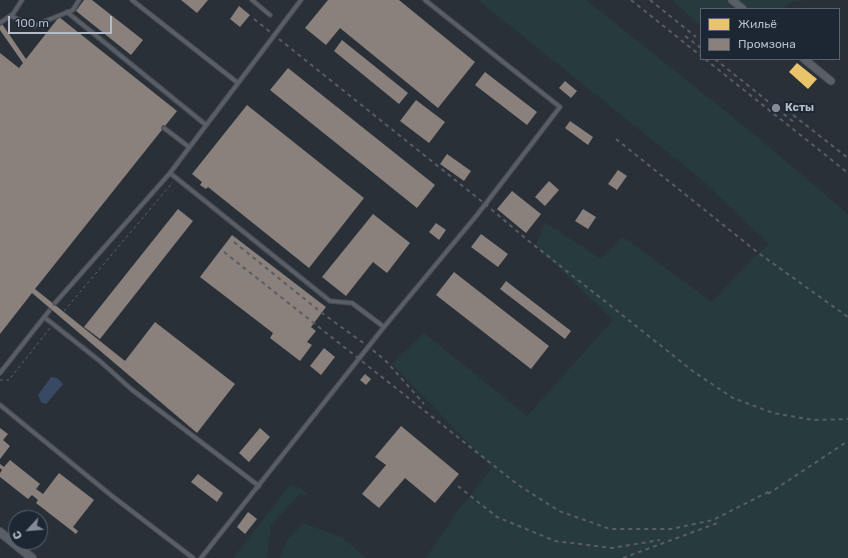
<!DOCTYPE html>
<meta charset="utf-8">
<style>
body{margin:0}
#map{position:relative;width:848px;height:558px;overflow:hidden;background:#2a3038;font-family:Rubik,sans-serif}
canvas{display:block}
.legend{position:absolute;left:700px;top:8px;width:140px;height:52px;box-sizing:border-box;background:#1d2633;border:1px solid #59626f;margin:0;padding:5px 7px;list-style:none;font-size:12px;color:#b4bcc9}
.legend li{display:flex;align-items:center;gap:8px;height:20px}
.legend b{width:20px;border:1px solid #59626f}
.north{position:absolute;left:8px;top:510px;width:40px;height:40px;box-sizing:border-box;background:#1d2633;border:1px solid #59626f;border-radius:50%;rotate:244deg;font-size:11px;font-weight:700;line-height:16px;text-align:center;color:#b4bcc9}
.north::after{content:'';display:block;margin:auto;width:14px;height:18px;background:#848b96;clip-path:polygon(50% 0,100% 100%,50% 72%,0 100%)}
.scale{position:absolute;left:8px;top:16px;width:104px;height:18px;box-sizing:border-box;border:2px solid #b4bcc9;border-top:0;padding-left:5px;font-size:12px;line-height:14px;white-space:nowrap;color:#b4bcc9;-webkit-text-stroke:3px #1d2633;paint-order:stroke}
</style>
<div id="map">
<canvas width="848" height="558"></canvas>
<ul class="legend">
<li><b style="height:11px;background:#e9c46a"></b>Жильё</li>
<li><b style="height:11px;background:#8a817c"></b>Промзона</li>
</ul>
<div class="north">С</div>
<div class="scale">100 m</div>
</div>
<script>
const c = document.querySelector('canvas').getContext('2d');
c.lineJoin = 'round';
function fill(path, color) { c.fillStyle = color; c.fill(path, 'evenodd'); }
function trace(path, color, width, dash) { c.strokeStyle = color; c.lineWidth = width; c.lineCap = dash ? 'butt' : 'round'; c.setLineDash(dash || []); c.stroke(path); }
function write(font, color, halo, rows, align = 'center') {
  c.font = font + ' Rubik,sans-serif'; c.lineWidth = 4; c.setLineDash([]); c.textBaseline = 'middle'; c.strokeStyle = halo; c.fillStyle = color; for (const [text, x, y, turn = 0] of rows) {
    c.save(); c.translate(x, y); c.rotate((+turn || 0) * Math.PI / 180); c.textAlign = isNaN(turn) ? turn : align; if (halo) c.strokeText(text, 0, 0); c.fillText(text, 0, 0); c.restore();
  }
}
fill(new Path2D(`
 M478,0H586L749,130L848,214V558H426L459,509L492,468L392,364L424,333L527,416L613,320L536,246L545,222L601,259L623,237L712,302L751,260L769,244L702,180Z
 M672,0H816L794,1L782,9H701V24H699Z
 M290,485L301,488L308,495H299L271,525L267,558H233Z
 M303,523L341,537L367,558H279L287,540Z`), '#273a3e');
fill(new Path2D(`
 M51,377L57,378L63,384L48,402L46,404L41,402L38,395Z`), '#384963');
fill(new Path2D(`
 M797,63L817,79L808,89L789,72Z`), '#e9c46a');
fill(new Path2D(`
 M84,0H92L143,40L131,55L76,11Z
 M181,0H208L197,13Z
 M328,0H399L475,62L438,108L340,28L326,45L305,28Z
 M239,6L250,15L240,27L230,19Z
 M59,17L177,111L35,289L125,361L155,322L235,384L197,433L32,293L0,334V53L19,68L23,63L0,30V21L26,59Z
 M342,40L408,93L399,104L334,51Z
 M288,68L435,185L417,208L270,90Z
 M485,72L537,112L527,125L475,85Z
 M565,81L577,91L571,98L559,88Z
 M416,100L445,122L429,143L400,121Z
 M247,105L364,198L309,268L208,187L206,189L200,185L202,182L192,174Z
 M570,121L593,137L588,145L565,128Z
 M447,154L471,171L464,181L440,164Z
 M618,170L627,176L617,190L608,184Z
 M549,181L559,190L545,206L535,197Z
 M512,191L541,214L526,233L497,209Z
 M178,209L193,221L100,339L84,327Z
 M583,209L596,217L588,229L575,221Z
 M373,214L410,243L387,273L373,262L346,296L322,277Z
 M436,223L446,230L439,240L429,232Z
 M481,234L508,254L498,267L471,247Z
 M232,235L326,307L311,327L316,331L307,342L312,345L300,361L270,338L273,333L200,277Z
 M454,272L549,346L531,369L436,295Z
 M506,281L571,331L565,339L500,289Z
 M324,348L335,357L321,375L310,366Z
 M365,374L371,379L366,385L360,380Z
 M401,426L459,474L435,503L405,478L379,508L362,494L386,465L375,457Z
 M0,428L8,434L3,440L10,446L0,459Z
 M260,428L270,437L249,462L239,453Z
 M10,460L40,484L36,489L43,494L59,473L94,500L73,527L78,531L76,534L36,503L38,500L32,495L28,499L0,477V473L2,470L0,468V464L4,467Z
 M198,474L223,493L217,502L191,482Z
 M248,512L257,519L245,534L237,527Z`), '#8a817c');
const service = new Path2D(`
 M132,0L238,83
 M252,0L270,15
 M67,12L206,125
 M11,16L33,26L73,10L79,0
 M0,23L13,14L22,0
 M164,128L189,147
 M170,173L330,301L352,303L384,327
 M55,303L170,173L301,0
 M44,317L101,362L131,389L259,486
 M0,373L49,311
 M0,405L112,496L193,558
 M201,558L384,327L477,215L560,107L425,0`);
const minor = new Path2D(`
 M732,0L743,9
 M804,59L831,81`);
const tertiary = new Path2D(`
 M0,532L32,558`);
trace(service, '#484c53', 5.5);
trace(minor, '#484c53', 9);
trace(tertiary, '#484c53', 10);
trace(new Path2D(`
 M64,311L173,182
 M0,380H9L50,328`), '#5d636a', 1, [3, 3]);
trace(service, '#5a5e66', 3.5);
trace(minor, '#5a5e66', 7);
trace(tertiary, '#5a5e66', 8);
trace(new Path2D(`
 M631,0L701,56
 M650,0L696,37
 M254,19L484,203L525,238L694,372L733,398L773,413L813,420L848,419
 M685,36L701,48
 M705,59L848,173
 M715,59L796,124
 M793,115L848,158
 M616,139L757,252L848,317
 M234,242L322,313L369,347L385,360L424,404
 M224,252L517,484L559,511L610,529H671L713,520L772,490
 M458,486L497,517L555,541L612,548L660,540
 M768,494L848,441
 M623,558L720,522`), '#595d64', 2, [4, 4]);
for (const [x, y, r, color] of [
 [776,108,5,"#848b96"]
]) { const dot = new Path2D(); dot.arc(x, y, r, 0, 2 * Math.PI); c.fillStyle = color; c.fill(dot); trace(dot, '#1d2633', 1.5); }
write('bold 11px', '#b4bcc9', '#1d2633', [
 ["Ксты",785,108]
], 'left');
</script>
